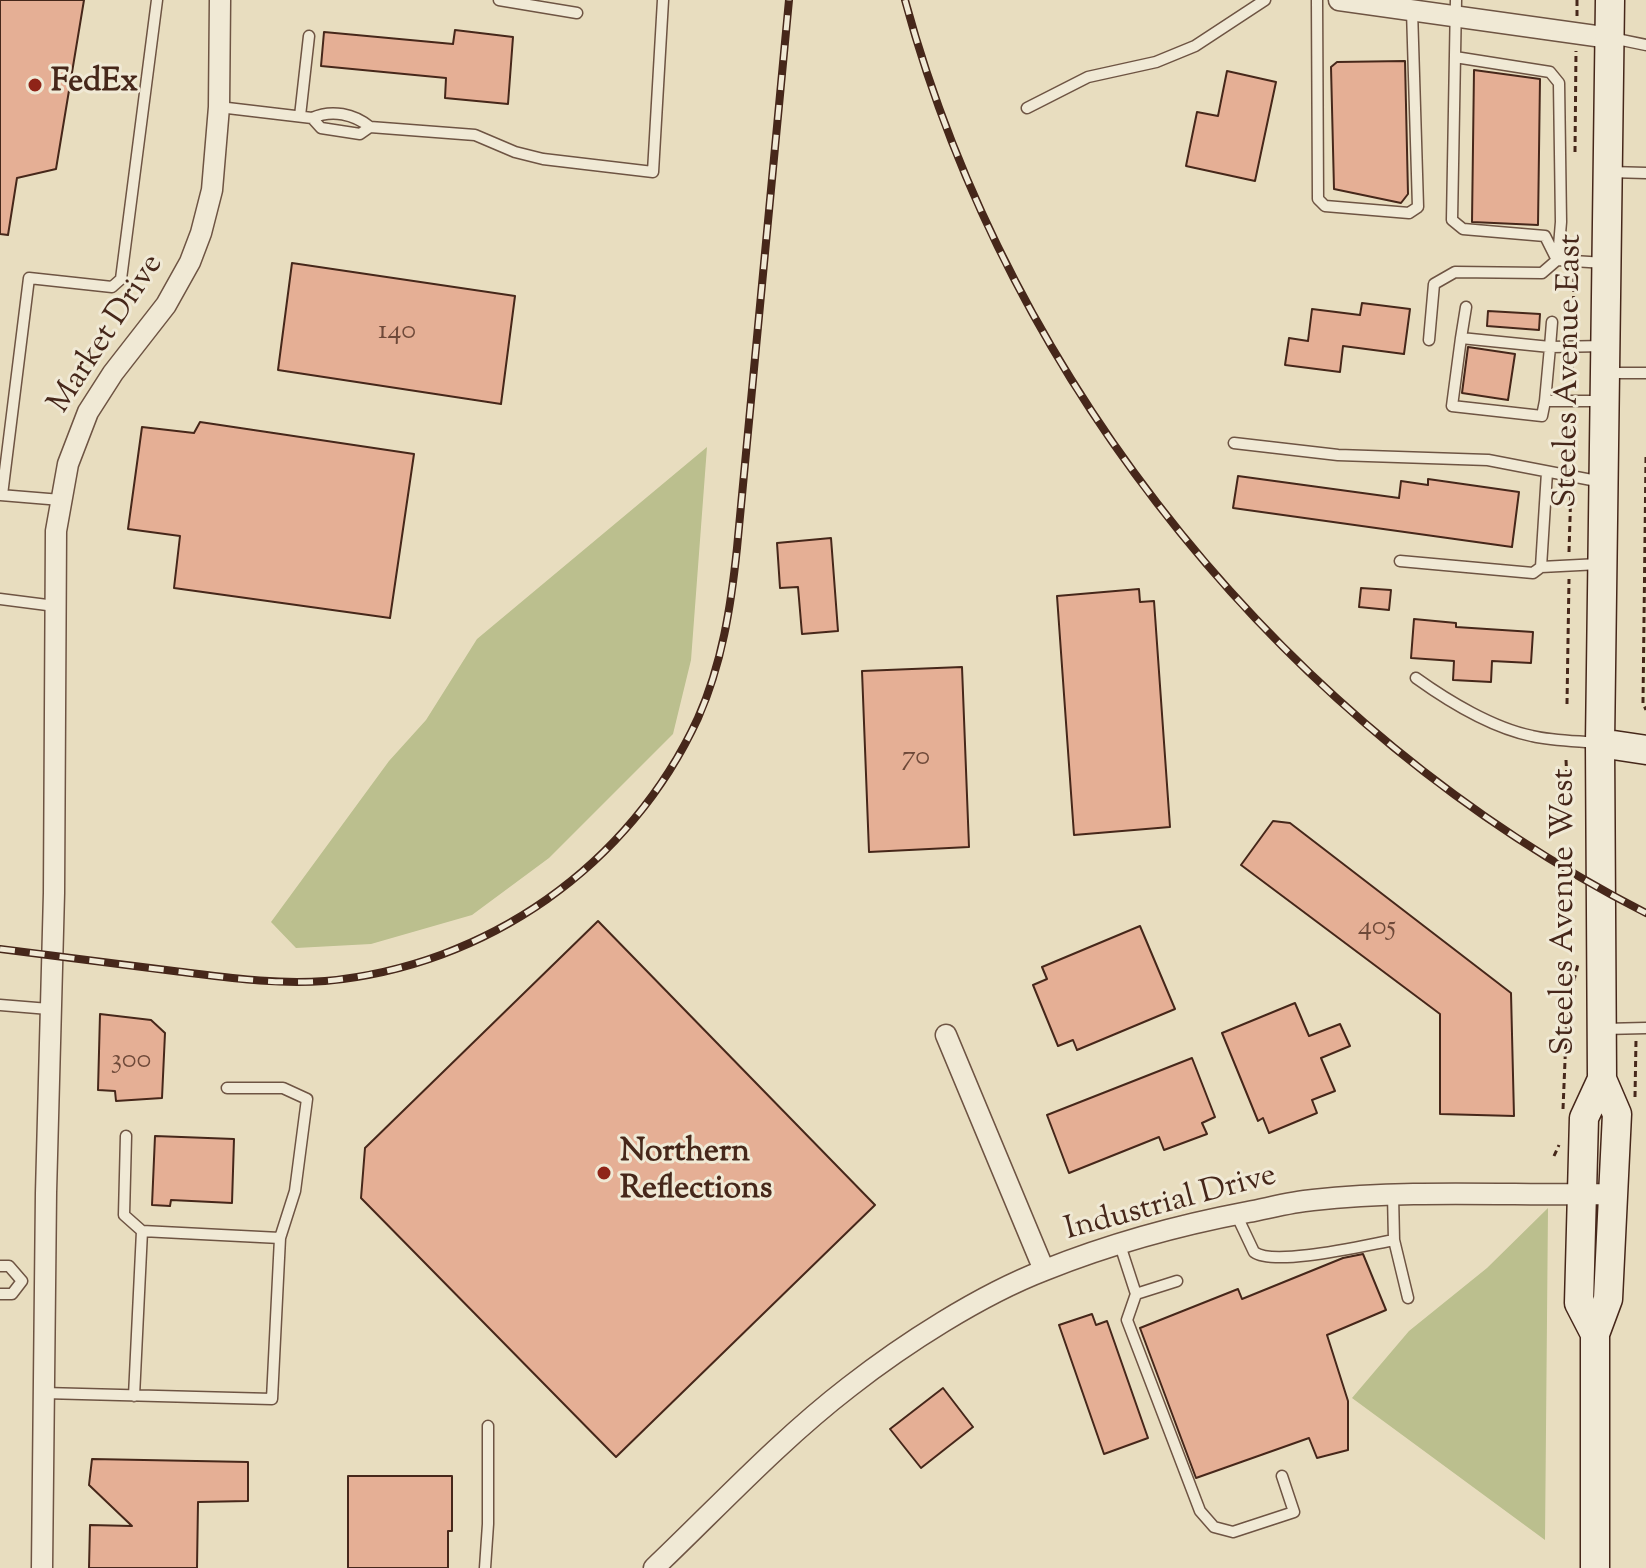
<!DOCTYPE html>
<style>
body{margin:0}
canvas{display:block;background:#e8ddbf}
</style>
<canvas width="1646" height="1568"></canvas>
<script>
const c = document.querySelector('canvas').getContext('2d');
c.lineJoin = 'round';
function fill(path, color) { c.fillStyle = color; c.fill(path, 'evenodd'); }
function trace(path, color, width, dash) { c.strokeStyle = color; c.lineWidth = width; c.lineCap = dash ? 'butt' : 'round'; c.setLineDash(dash || []); c.stroke(path); }
function write(font, color, halo, rows, align = 'center') {
  c.font = font + ' "Sorts Mill Goudy",serif'; c.lineWidth = 6; c.setLineDash([]); c.textBaseline = 'middle'; c.strokeStyle = halo; c.fillStyle = color; for (const [text, x, y, turn = 0] of rows) {
    c.save(); c.translate(x, y); c.rotate((+turn || 0) * Math.PI / 180); c.textAlign = isNaN(turn) ? turn : align; if (halo) c.strokeText(text, 0, 0); c.fillText(text, 0, 0); c.restore();
  }
}
fill(new Path2D(`
 M707,447L691,660L673,734L549,858L472,915L371,944L296,948L271,922L389,761L426,720L477,639Z
 M1548,1208L1545,1540L1352,1398L1409,1331L1487,1268Z`), '#bbbf8e');
const building = new Path2D(`
 M0,0H84L56,169L17,178L8,235L0,234Z
 M455,30L513,37L508,104L445,98L446,78L321,66L324,32L453,44Z
 M1405,61L1408,194L1401,203L1334,189L1331,67L1337,62Z
 M1474,70L1540,79L1538,225L1472,222Z
 M1227,71L1276,82L1255,181L1186,166L1197,112L1218,116Z
 M292,263L515,296L501,404L278,370Z
 M1362,303L1410,309L1404,354L1343,346L1340,372L1285,365L1289,338L1308,341L1312,309L1360,315Z
 M1488,311L1540,314L1539,330L1487,326Z
 M1468,347L1515,354L1508,400L1462,393Z
 M200,422L414,454L390,618L174,588L180,536L128,529L142,427L194,433Z
 M1238,476L1399,498L1401,481L1428,485V479L1519,492L1512,547L1233,508Z
 M831,538L838,631L802,634L798,587L780,588L777,543Z
 M1361,588L1391,590L1389,610L1359,607Z
 M1139,589L1140,602L1154,601L1170,827L1074,835L1057,596Z
 M1414,619L1456,623V627L1533,632L1531,663L1492,661L1491,682L1453,680L1454,661L1411,658Z
 M962,667L969,847L869,852L862,671Z
 M1273,821L1290,823L1511,993L1514,1116L1440,1114V1014L1241,865Z
 M598,921L875,1205L616,1457L361,1198L365,1148Z
 M1140,926L1175,1009L1077,1050L1073,1040L1058,1046L1033,985L1047,979L1042,967Z
 M1295,1003L1309,1036L1340,1024L1350,1046L1321,1058L1335,1091L1312,1100L1317,1113L1269,1133L1263,1118L1258,1121L1222,1033Z
 M100,1014L151,1020L165,1033L162,1098L116,1101L115,1091L98,1090Z
 M1192,1058L1215,1117L1202,1123L1207,1134L1164,1150L1159,1137L1069,1173L1047,1115Z
 M155,1136L234,1139L232,1203L171,1200L170,1206L152,1205Z
 M1363,1254L1386,1310L1327,1335L1348,1401V1450L1317,1458L1309,1438L1196,1478L1140,1328L1238,1289L1242,1299L1343,1258Z
 M1092,1314L1096,1325L1107,1321L1148,1438L1104,1454L1059,1325Z
 M943,1388L973,1427L921,1468L890,1429Z
 M92,1459L248,1462V1501L198,1502L197,1568H89L90,1525L132,1526L89,1485Z
 M348,1476H452V1531H448V1568H348Z`);
fill(building, '#e5af95');
trace(building, '#46271a', 2);
const lane = new Path2D(`
 M499,0L577,13
 M1317,0L1318,199L1325,206L1409,213L1418,207L1412,10
 M1456,0L1452,220L1463,229L1545,236L1557,260
 M1612,38L1646,45
 M1455,57L1550,72L1559,83L1561,222L1558,258
 M219,107L312,118C332,109 354,114 370,127L475,135L515,152L543,159L653,172L663,0
 M1027,108L1088,77L1156,62L1195,46L1265,0
 M300,116L309,36
 M312,118L321,128L360,134L370,127
 M1610,172L1646,173
 M1461,338L1466,307
 M1429,340L1434,284L1455,272L1542,273L1557,260L1605,263
 M1607,373H1646
 M1545,401L1542,416L1452,406L1461,338L1550,347L1552,322
 M1603,401H1545L1550,347L1605,346
 M1234,443L1338,455L1488,460L1602,482
 M0,495L61,500
 M2,495L29,278L112,287L121,279L157,0
 M1400,561L1533,573L1541,567L1547,472
 M1541,567L1599,564
 M0,599L55,606
 M1416,678C1448,701 1493,728 1532,736C1553,741 1577,741 1599,743
 M0,1005L49,1009
 M1604,1029L1646,1028
 M126,1136L124,1215L142,1231
 M1236,1214L1254,1252C1274,1267 1366,1245 1394,1240L1393,1195
 M1394,1240L1408,1298
 M1120,1245L1136,1294L1127,1320L1200,1511L1214,1527L1233,1532L1294,1512L1282,1476
 M0,1266H9L22,1281
 M0,1294H12L22,1281
 M1136,1294L1177,1281
 M44,1393L272,1399L280,1238L295,1191L307,1099L283,1088H227
 M134,1396L142,1231L280,1238
 M485,1568L488,1524V1426`);
const street = new Path2D(`
 M1339,0L1610,38
 M946,1035L1044,1270
 M42,1568L46,1193L54,893L56,531L68,464L88,412L113,373L166,305L190,262L201,233L212,190L219,107L220,0
 M654,1568C718,1507 779,1441 849,1387C904,1344 980,1295 1045,1270C1110,1244 1179,1225 1248,1212C1269,1208 1291,1202 1313,1200C1413,1189 1515,1196 1615,1194`);
const secondary = new Path2D(`
 M1600,743L1646,750
 M1595,1334L1579,1303L1584,1118L1602,1079
 M1595,1568V1334L1608,1299L1617,1114L1602,1079L1600,743L1610,0`);
trace(lane, '#6e5443', 13);
trace(street, '#6e5443', 23);
trace(secondary, '#46271a', 31);
trace(new Path2D(`
 M1577,16V0
 M1575,152L1576,51
 M1573,332L1574,275
 M1572,388V359
 M1646,457L1643,703L1646,710
 M1571,464L1572,415
 M1569,552L1571,487
 M1567,704L1569,579
 M1566,760L1568,799L1578,801
 M1635,1097L1636,1040
 M1563,1109L1568,989L1574,980L1578,964
 M1554,1156L1559,1145`), '#46271a', 3, [6, 4]);
trace(lane, '#f0e9d5', 10);
trace(street, '#f0e9d5', 20);
trace(secondary, '#f0e9d5', 28);
const rail = new Path2D(`
 M905,0C1010,387 1288,730 1646,913
 M0,949C58,956 116,964 174,971C224,977 275,985 325,981C487,966 630,866 698,718C722,664 731,606 737,548L789,0`);
trace(rail, '#46271a', 8);
trace(rail, '#f0e9d5', 5, [15]);
for (const [x, y, r, color] of [
 [35,85,8,"#8f2418"],
 [604,1173,8,"#8f2418"]
]) { const dot = new Path2D(); dot.arc(x, y, r, 0, 2 * Math.PI); c.fillStyle = color; c.fill(dot); trace(dot, '#f0e9d5', 3); }
write('28px', '#6e4939', null, [
 ["140",397,333],
 ["70",916,759],
 ["405",1377,929],
 ["300",131,1062]
]);
write('bold 32px', '#46271a', '#f0e9d5', [
 ["FedEx",51,85],
 ["Northern",620,1155],
 ["Reflections",620,1192]
], 'left');
write('32px', '#46271a', '#f0e9d5', [
 ["Market Drive",108,335,-57],
 ["Steeles Avenue East",1571,371,-89],
 ["Steeles Avenue West",1567,912,-90],
 ["Industrial Drive",1171,1205,-15]
]);
</script>
